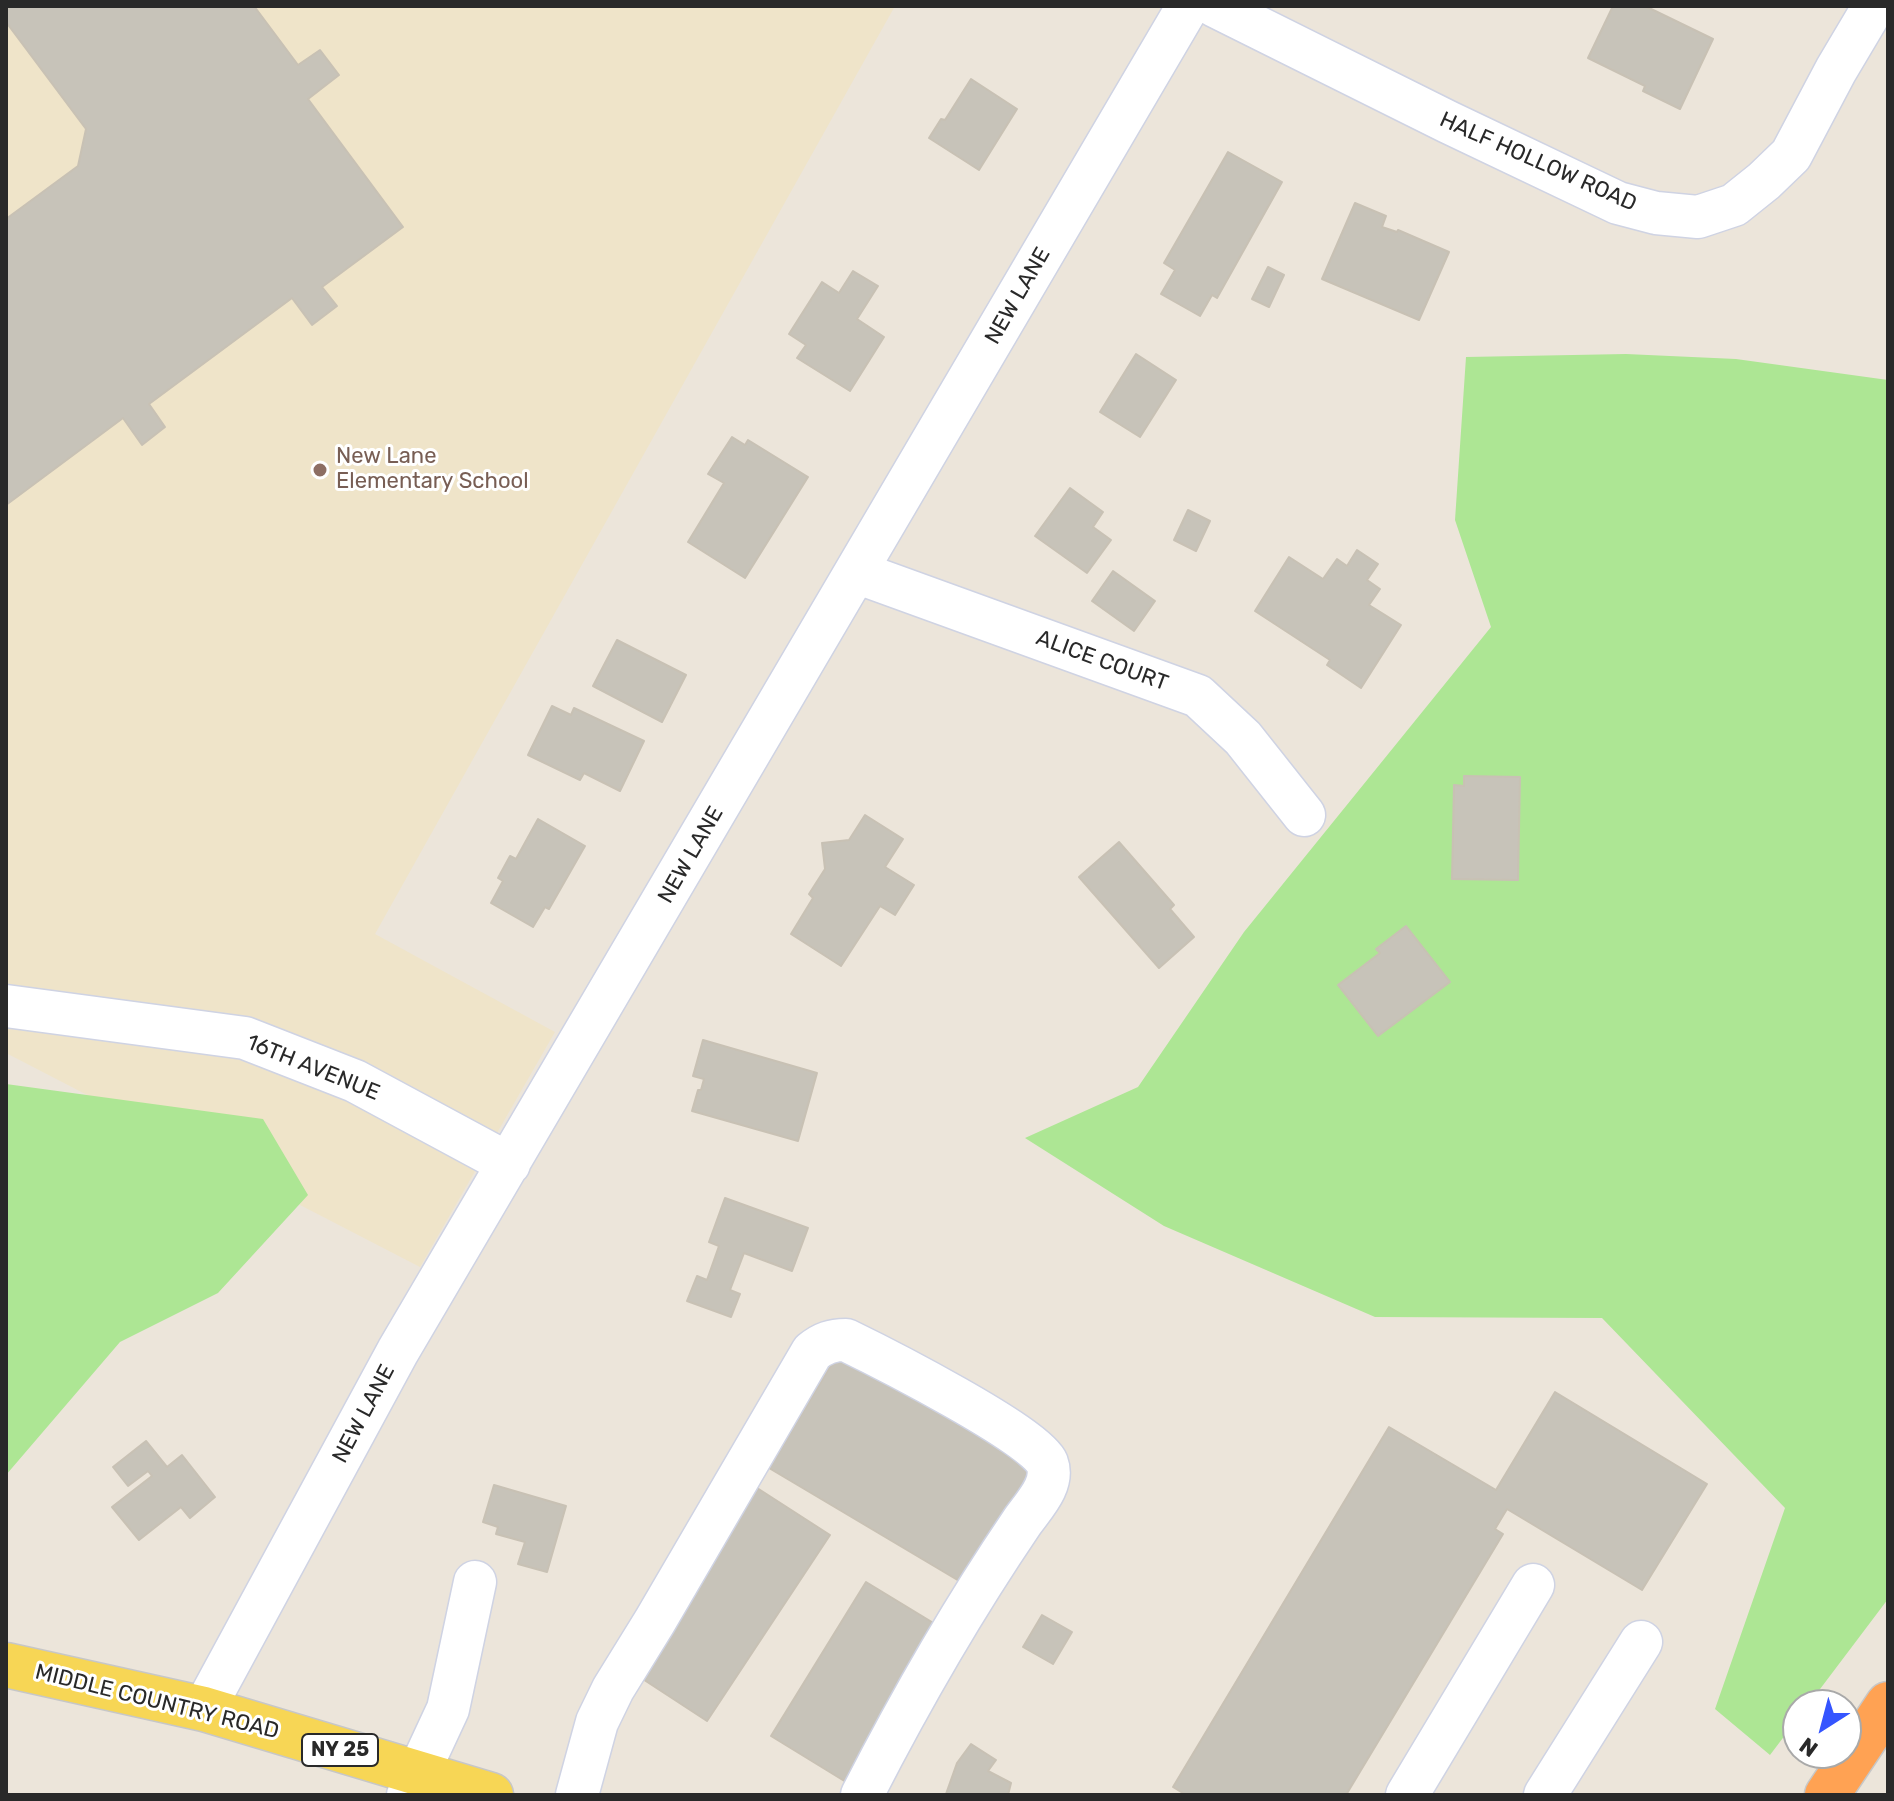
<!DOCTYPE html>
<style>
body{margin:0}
#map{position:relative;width:1894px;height:1801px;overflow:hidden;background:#ece5da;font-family:Rubik,sans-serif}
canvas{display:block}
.frame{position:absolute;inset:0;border:8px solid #292929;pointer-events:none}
.north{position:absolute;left:1782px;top:1689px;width:80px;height:80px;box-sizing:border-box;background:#fff;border:2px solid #a9a9a9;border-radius:50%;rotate:216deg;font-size:22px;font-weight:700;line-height:32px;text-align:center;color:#292929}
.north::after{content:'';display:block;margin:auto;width:28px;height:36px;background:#3555ff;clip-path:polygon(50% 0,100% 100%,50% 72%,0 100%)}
</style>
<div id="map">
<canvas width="1894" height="1801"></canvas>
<div class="frame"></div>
<div class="north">N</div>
</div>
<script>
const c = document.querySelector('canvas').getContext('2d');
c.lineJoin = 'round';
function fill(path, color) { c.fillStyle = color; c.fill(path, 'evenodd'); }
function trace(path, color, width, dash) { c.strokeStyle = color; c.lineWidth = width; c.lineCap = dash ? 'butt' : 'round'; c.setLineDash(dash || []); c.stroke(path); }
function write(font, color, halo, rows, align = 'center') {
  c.font = font + ' Rubik,sans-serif'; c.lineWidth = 6; c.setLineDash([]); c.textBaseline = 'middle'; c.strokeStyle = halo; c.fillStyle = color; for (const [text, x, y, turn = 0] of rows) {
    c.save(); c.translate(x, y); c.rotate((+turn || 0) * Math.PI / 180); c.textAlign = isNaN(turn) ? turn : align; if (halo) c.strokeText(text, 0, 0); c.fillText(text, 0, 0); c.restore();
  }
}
fill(new Path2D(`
 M6,6H895L375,934L555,1032L420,1267L6,1053Z`), '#efe4c9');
fill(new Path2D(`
 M1626,354L1736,359L1888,380V1599L1808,1705H1798V1718L1770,1755L1715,1709L1785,1508L1602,1318L1375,1317L1164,1226L1025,1138L1138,1087L1244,932L1491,627L1455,520L1466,357Z
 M6,1084L263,1119L308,1195L218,1293L120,1342L6,1475Z`), '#ade694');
const building = new Path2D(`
 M6,6H254L298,65L320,50L339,75L308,99L403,227L322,287L337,306L312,325L292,298L149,404L165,427L142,445L123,418L6,505V219L78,166L86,129L6,22Z
 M1613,6H1645L1713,39L1680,109L1643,91L1645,86L1588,58Z
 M971,79L1017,109L979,170L929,138L941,119L945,120Z
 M1228,152L1282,182L1217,298L1212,295L1200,316L1161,294L1175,270L1164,263Z
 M1355,203L1386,216L1382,227L1397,232L1398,230L1449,252L1419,320L1322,279Z
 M1268,267L1284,275L1269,307L1252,299Z
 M853,271L878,286L857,319L884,337L850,391L797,358L806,345L789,334L822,282L839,293Z
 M1136,354L1176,380L1140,437L1100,412Z
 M732,437L745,445L748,440L808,477L745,578L688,542L724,483L708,474Z
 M1070,488L1103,512L1093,527L1111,540L1087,573L1035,536Z
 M1188,510L1210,521L1196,551L1174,540Z
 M1357,550L1378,564L1367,580L1380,589L1369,605L1401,625L1361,688L1327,665L1330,660L1255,611L1289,557L1323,579L1337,559L1347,566Z
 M1113,571L1155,601L1134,631L1092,601Z
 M617,640L686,675L662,722L593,686Z
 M552,706L571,715L574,708L644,741L620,791L584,773L580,780L528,755Z
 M1464,776L1520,777L1518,880L1452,879L1454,785L1464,786Z
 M865,815L903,839L885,867L914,885L895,915L880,906L841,966L791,934L813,898L809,894L825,869L822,843L849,840Z
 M538,819L585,846L549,909L545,907L533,927L491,903L503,881L498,878L510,856L516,859Z
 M1119,842L1174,905L1170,909L1194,937L1159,968L1079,877Z
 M1406,926L1450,982L1378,1036L1338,985L1380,953L1376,949Z
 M703,1040L817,1073L798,1141L692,1111L698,1090H701L704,1079L693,1076Z
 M725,1198L808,1228L792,1271L744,1253L730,1290L740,1294L731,1317L687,1301L697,1276L707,1280L719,1246L709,1242Z
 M840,1350L1041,1469L971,1588L769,1468Z
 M1555,1392L1707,1484L1642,1590L1507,1509L1495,1529L1503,1534L1346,1795H1186L1173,1787L1389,1427L1496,1490Z
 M146,1441L167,1467L182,1455L215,1497L190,1518L181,1507L139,1540L112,1507L152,1476L148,1471L128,1486L113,1467Z
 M494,1485L566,1506L547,1572L518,1564L525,1542L496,1534L498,1527L483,1522Z
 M754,1486L830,1535L707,1721L632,1672Z
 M866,1582L940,1627L846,1782L771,1736Z
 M1042,1615L1072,1632L1053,1664L1023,1647Z
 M971,1744L996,1760L988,1771L1011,1783L1008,1795L946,1794L957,1763Z`);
fill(building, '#c7c3b9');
trace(building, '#c8c1b4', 2);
const minor = new Path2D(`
 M1215,6L1448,122L1618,203L1656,213L1698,217L1734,205L1764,181L1791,155L1836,70L1874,6
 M856,572L1198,696L1243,738L1304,815
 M6,1006L245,1038L355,1081L509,1164
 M204,1709L398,1351L1188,6
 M408,1795L448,1709L475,1582
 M577,1795L597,1722L613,1689L655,1621L812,1352C823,1343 832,1340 846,1340C881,1357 1035,1435 1047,1463C1055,1484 1034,1505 1022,1522C963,1609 910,1701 862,1795
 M1407,1795L1533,1585
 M1545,1795L1641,1642`);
const major = new Path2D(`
 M6,1665L204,1709L491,1795`);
const highway = new Path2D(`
 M1827,1795L1888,1704`);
trace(minor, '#cfd3e3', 45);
trace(major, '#c7c7c7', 47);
trace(highway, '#c7c7c7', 47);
trace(minor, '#fff', 42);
trace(major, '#f7d655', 44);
trace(highway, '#ffa253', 44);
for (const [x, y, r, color] of [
 [320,470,8,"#8d6e63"]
]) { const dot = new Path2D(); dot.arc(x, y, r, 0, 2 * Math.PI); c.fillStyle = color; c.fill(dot); trace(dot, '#fff', 3); }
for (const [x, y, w] of [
 [340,1750,76]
]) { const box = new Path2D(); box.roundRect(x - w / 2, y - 16, w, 32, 6); c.fillStyle = '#fff'; c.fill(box); trace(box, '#292929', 2); }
write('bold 20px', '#292929', null, [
 ["NY 25",340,1750]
]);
write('22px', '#292929', '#fff', [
 ["HALF HOLLOW ROAD",1538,162,24],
 ["NEW LANE",1018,296,-60],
 ["ALICE COURT",1102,661,20],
 ["NEW LANE",691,855,-60],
 ["16TH AVENUE",313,1068,22],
 ["NEW LANE",364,1414,-62],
 ["MIDDLE COUNTRY ROAD",157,1702,14]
]);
write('22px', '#785e54', '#fff', [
 ["New Lane",336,457],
 ["Elementary School",336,482]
], 'left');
</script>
